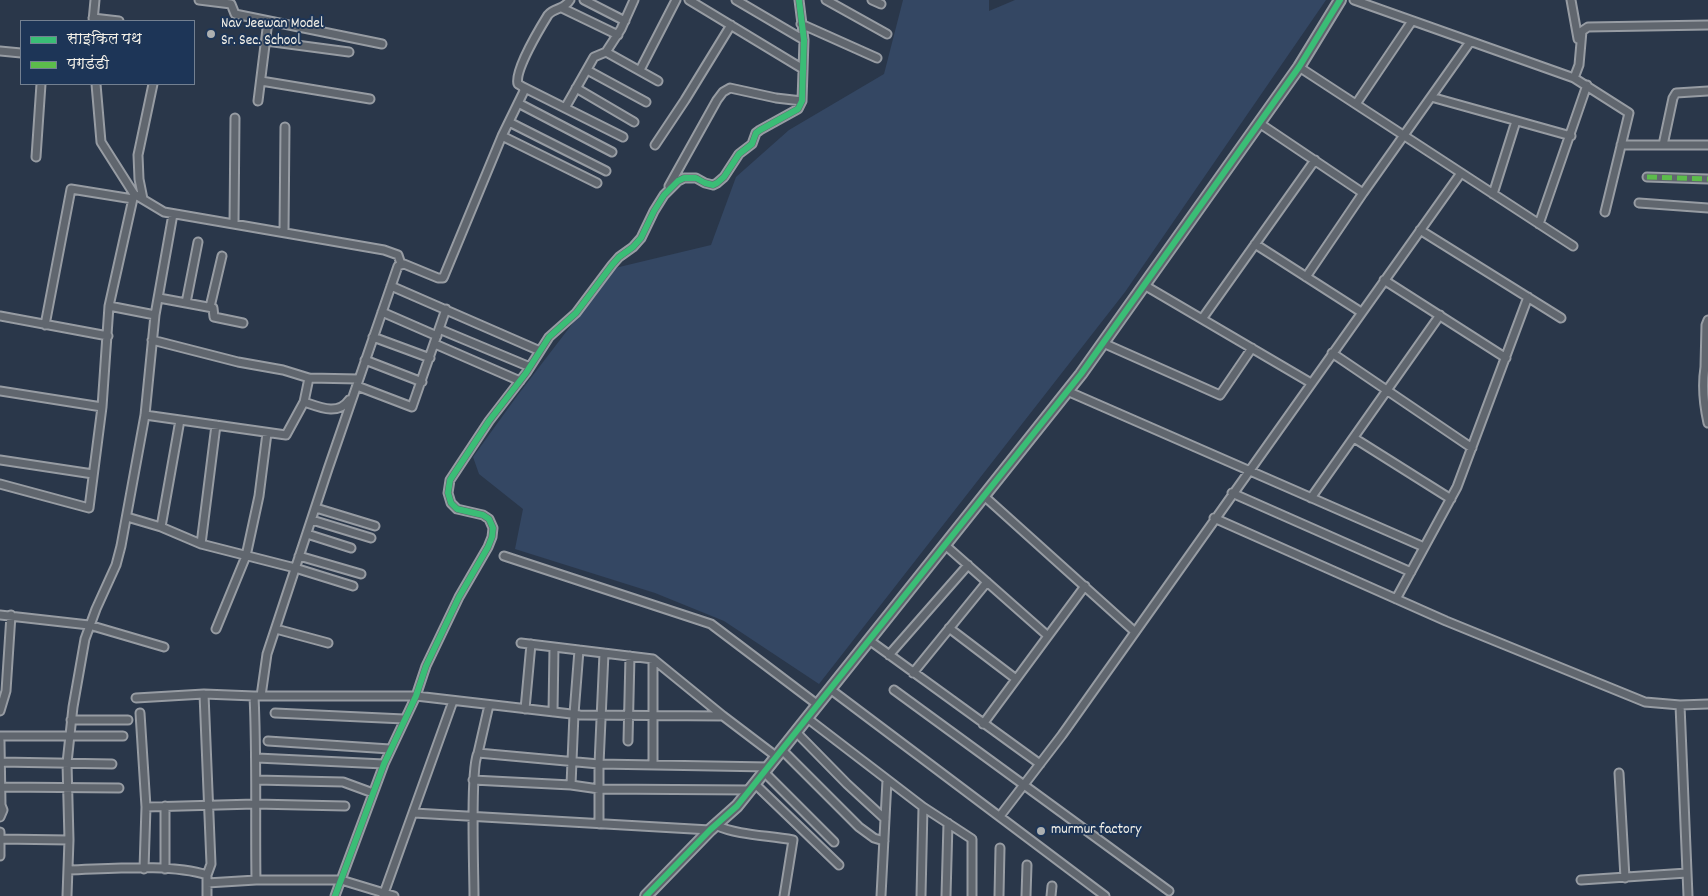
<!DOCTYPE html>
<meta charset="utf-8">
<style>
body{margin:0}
#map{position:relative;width:1708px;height:896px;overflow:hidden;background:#2a374a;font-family:Dekko,"Playpen Sans Deva",sans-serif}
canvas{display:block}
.legend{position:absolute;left:20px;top:20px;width:175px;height:65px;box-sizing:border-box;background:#1d3557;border:1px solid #738091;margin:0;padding:6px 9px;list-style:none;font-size:15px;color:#f4f1e8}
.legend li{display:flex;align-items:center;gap:10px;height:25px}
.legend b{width:25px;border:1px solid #738091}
</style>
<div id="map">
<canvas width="1708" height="896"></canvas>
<ul class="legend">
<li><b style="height:6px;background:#3abd76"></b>साइकिल पथ</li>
<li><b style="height:6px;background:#5cbc4b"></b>पगडंडी</li>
</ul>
</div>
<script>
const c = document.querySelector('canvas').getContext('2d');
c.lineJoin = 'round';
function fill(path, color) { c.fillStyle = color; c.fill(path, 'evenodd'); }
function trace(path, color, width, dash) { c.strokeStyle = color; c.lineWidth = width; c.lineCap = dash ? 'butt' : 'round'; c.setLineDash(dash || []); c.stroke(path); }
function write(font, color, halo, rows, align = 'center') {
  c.font = font + ' Dekko,sans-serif'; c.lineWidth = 4; c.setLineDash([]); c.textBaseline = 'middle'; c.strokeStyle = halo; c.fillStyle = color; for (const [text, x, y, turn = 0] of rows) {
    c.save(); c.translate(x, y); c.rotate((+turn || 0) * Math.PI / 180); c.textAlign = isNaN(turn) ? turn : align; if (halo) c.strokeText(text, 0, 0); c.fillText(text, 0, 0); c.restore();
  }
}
fill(new Path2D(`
 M903,0H989V11L1015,0H1326L1125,292L819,684L724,621L655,593L515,549L523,509L479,474L473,457L517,396L615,268L711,245L736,177L789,130L884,74Z`), '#344763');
const street = new Path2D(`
 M199,0L231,4L235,14L382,44
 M584,0L625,21
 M689,0L803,69
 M736,0L804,40
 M826,0L887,34
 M872,0L881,4
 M1354,0L1574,78L1579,65L1582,31L1588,27L1708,25
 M1571,0L1578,39
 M562,8L618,35
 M93,18L119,21
 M93,21L95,0
 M801,24L877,58
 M266,41L349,52
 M0,51L21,53
 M606,52L658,81
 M1299,67L1573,246
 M587,70L646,102
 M640,70L676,0
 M1574,78L1629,113L1605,212
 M261,81L370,99
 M96,84L101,142L134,194L164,212L384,250L398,255L401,264
 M523,87L623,137
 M576,88L634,122
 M1431,97L1571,136
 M258,101L268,21
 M518,103L612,152
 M1356,104L1412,21
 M565,108L594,57L606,52L621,29L634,0
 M509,122L606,171
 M1259,123L1363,193L1470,42
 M502,136L597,183
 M655,145L685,100L731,25
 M1621,145H1708
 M1663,145L1673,98L1676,93L1708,91
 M36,157L41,84
 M1647,177L1708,179
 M669,186L717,100L723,92L730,88L776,98L802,101
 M1493,194L1516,121
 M143,199L139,179L138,155L153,84
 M1639,203L1708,208
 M234,224L235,118
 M1539,224L1587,85
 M1420,230L1561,318
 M284,232L285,127
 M1255,244L1361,312
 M1306,277L1363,193
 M1384,280L1506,358
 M1144,285L1311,383
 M391,286L540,351
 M159,298L213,308L214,317L243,323
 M186,303L198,242
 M109,306L155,315
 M210,307L222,256
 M382,312L437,336
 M0,316L108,336
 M1202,319L1315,160
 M45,325L71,189L133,199
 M439,329L530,367
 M373,337L430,358
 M152,340L238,362L283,370L309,378L359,379
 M1103,343L1220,395L1252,348
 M435,344L520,381
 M1332,353L1472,448
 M365,360L422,382
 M1705,367L1706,325L1708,320
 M1708,367H1705C1702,386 1704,405 1708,423
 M357,386L412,407L446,309
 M0,391L102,407
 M1067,391L1424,547
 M304,402L309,378
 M145,415L286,435L304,402C319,407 338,416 349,400
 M1354,438L1451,499
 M0,460L93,474
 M0,484L89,508L102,407L109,306L134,194
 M1232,493L1411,572
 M984,496L1134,631
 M1311,498L1440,315
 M316,508L375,526
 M127,517L161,527L180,420
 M1214,518L1446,621L1645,702L1680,705
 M312,520L371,538
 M161,527L201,544L295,568L353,586
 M307,534L351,548
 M201,544L216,425
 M945,545L1048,636
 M299,556L361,574
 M504,556L711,624L818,705
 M1396,599L1457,487L1528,297
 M0,615L89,625L164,647
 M949,628L1016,679
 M216,629L246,556L259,496L267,433
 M276,629L328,643
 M869,640L1040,764
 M521,643L653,659L723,716L777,757
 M889,655L968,565
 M913,673L987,582
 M830,689L1105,896
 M894,690L1169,891
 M254,696C257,757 255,819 256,880
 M261,696L267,654L328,469L398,266L404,264L438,278H443L444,276L502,136L524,91L523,87L518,84C514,71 540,28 548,15C555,7 564,10 570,0
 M136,698L204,694
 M525,709L531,644
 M0,711L6,691L11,615
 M553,712L554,647
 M140,713L146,807L144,869
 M275,713L404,719
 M807,718L923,807L972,839V896
 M71,720H128
 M983,724L1085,586
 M796,732L847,784L885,819
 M0,736H123
 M0,741L1,805L3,810L0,817
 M268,741L390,749
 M628,741L630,656
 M782,750L859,827L874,838L884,841
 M478,753L599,764L769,767
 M257,758L384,764
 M1,762L112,764
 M653,765V659
 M765,773L834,842
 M1619,773L1625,878
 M256,780L343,782L373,793
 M473,780L571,785L599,789L750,790
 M755,784L839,865
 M571,785L574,714L579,650
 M1,787L119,788
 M165,806V869
 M146,807L255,804L345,806
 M414,813L710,830
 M1000,816L1062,735L1461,173
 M599,824V764L604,653
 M715,825C740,836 767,835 793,840L784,896
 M0,832V856
 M1,839L69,840
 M68,870C108,869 170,863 207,875
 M1581,880L1687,873
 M207,883L256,880H341L394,896
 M67,896L69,840L67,763L73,707L85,639L96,609L116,565L121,546L145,415L155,315L173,214
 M207,896V875L211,864L204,694L254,696H416L580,715L723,716
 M335,896L384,764L416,696L426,666L459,597L488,547L492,537L493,528L489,519L483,515L457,509L451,503L448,493L450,480L489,421L526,373L549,337L576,313L612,265L619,257L633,247L641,238L654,211L664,195L678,181L684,178H696L705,183L713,185L717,183L724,177L739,154L752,144L756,133L760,130L798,109L802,101L804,40L799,0
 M383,896L453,701
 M474,896C474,873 470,766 478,753L489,705
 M881,896L887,780
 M921,896L923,807
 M946,896L948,823
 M999,896L1000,848
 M1026,896L1027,865
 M1051,896L1052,886
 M1688,896L1680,705L1708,704`);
const secondary = new Path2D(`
 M646,896L710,830L737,806L1081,374L1299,67L1340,0`);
trace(street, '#979ca3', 11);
trace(secondary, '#979ca3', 14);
trace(street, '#60666e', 7);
trace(secondary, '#60666e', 10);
trace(new Path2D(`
 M1647,177L1708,179`), '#5cbc4b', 5, [10, 5]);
trace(new Path2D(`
 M335,896L384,764L416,696L426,666L459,597L488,547L492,537L493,528L489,519L483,515L457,509L451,503L448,493L450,480L489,421L526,373L549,337L576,313L612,265L619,257L633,247L641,238L654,211L664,195L678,181L684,178H696L705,183L713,185L717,183L724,177L739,154L752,144L756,133L760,130L798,109L802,101L804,40L799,0
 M646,896L710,830L737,806L1081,374L1299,67L1340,0`), '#3abd76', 6);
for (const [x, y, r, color] of [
 [211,34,5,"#adb0b1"],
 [1041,831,5,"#adb0b1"]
]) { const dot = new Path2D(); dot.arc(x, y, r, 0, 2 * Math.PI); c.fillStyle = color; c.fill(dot); trace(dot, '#1d3557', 2); }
write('15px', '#f4f1e8', '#1d3557', [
 ["Nav Jeewan Model",221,25],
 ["Sr. Sec. School",221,42],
 ["murmur factory",1051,831]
], 'left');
</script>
